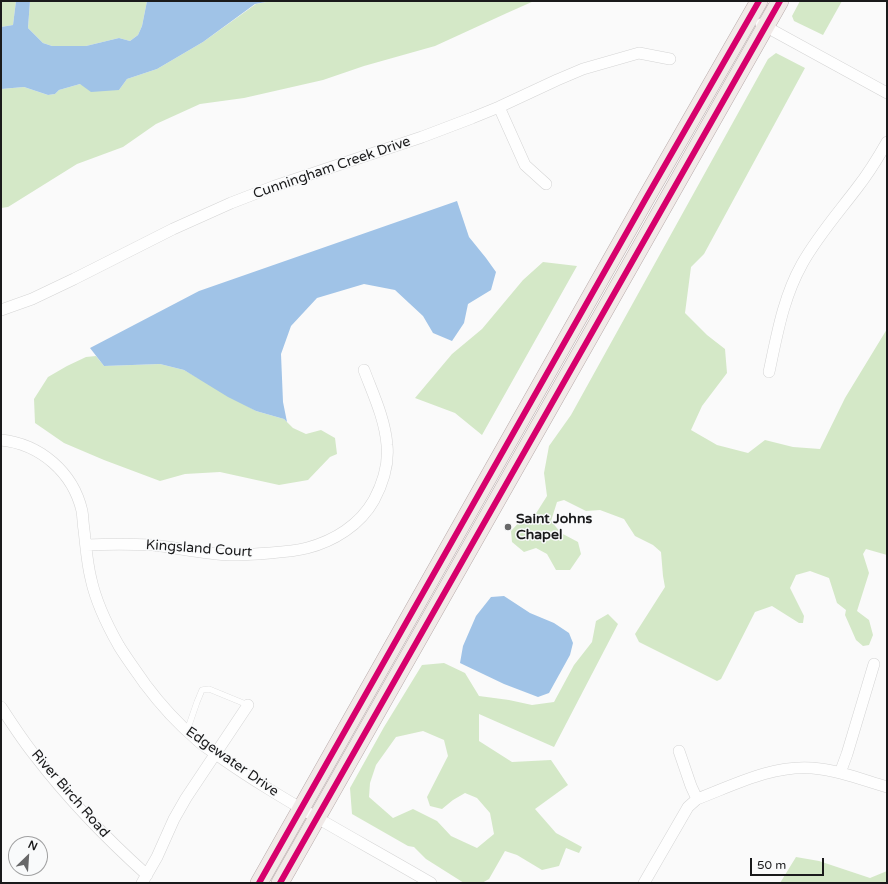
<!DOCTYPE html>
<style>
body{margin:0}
#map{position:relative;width:888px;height:884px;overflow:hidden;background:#fafafa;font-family:"Varela Round",sans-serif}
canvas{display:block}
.frame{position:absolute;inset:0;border:2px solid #1a1a1b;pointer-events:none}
.north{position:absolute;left:8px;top:836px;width:40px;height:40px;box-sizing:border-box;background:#f9fafb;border:1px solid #a0a0a1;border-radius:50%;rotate:25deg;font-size:11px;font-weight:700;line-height:16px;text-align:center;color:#1a1a1b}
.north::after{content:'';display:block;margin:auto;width:14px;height:18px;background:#686869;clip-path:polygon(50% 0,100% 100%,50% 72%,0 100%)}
.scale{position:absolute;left:750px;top:858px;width:74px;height:18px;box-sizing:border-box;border:2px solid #1a1a1b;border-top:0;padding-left:5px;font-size:12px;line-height:14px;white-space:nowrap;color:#1a1a1b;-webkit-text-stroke:3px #f9fafb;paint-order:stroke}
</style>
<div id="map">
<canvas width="888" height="884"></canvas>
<div class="frame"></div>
<div class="north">N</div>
<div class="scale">50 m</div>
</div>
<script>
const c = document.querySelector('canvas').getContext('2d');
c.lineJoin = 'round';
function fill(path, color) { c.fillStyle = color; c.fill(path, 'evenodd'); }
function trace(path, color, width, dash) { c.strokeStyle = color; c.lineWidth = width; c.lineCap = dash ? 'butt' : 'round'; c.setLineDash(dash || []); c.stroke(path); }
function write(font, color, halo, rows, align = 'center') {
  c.font = font + ' "Varela Round",sans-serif'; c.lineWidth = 3; c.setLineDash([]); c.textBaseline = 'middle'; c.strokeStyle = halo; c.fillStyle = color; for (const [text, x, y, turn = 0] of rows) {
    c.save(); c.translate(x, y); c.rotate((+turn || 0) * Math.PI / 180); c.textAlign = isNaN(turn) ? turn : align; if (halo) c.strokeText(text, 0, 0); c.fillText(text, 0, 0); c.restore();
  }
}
fill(new Path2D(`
 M1,1H16L13,25L1,27Z
 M30,1H147L142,26L138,35L130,41L119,38L86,46H52L43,43L28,28Z
 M271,1H534L507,13L435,46L364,66L323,80L244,98L200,104L156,124L123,147L77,164L8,207L1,208V89L24,87L48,95L55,94L59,90L80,84L119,90L127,79L157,69L203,42L256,4Z
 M800,1H842L823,35L794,21L792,16Z
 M776,53L805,68L704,254L691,267L685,313L707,335L725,349L727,373L702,406L691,430L717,445L748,453L765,440L793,447L820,449L845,398L887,329V555L866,549L863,554L869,573L857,611L869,620L873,635L869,645L863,646L856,640L845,615L846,610L837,603L829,578L810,571L796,575L790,588L804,616L803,623H799L772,606L755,612L721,679L717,681L639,642L635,634L665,587L663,576L661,552L653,545L635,536L624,519L600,510L586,511L564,500L557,502L551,521L561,533L578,542L581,554L570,570H556L547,554L536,548L524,552L512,542L511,531L524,517L535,515L547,496L544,473L549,446L571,415L768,59Z
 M543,262L577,266L482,435L455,413L415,398L452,354L482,329L523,280Z
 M96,356L104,366L160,364L184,370L256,411L284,419L293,428L306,434L321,430L335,438L337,454L330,457L308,480L279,485L220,472L185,474L160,481L104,460L64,443L35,423L34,399L48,377L67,366L86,357Z
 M608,614L618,624L554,747L479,714V741L512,762L551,760L568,785L535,809L556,833L582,847L579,853L566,848L559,866L542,870L517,855L505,851L489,879L482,883H464L426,859L414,847L408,846L352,814L350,788L384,727L422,665L444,663L465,673L479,696L509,700L532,705L554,702L574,665L592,642L596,621ZM423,731L444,740L448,756L427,797L430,806L442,809L453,800L465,793L477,798L490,813L494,834L477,848L451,836L437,821L413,809L393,818L369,797L370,783L376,765L396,737Z
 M796,857L819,861L870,878L887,871V883H780Z`), '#d4e8c7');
fill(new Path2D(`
 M16,1H30L28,28L43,43L52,46H86L119,38L130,41L138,35L142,26L147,1H271L255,4L203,42L157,69L127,79L119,90L91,92L80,84L59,90L55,94L48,95L24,87L1,89V27L13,25Z
 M457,201L469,237L486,258L496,272L491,290L468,304L464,323L452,341L433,333L423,316L395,290L364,284L317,298L291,326L281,354L283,402L287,422L284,419L256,411L228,397L184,370L160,364L104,366L90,348L199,291Z
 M504,596L530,613L554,623L569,633L573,643L570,655L549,693L538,697L504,684L460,663L463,646L476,616L491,597Z`), '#a0c3e7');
const lane = new Path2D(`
 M187,731L197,702L202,690L209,689L248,705`);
const street = new Path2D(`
 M761,24L887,93
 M499,107L525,165L546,184
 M1,310L32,299L74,279L173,229L231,203L275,186L422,137L472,118L499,107L557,80L583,69L639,53L670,59
 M769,372C777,335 783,298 802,264C817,237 838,213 857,188C868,174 878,158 887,142
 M1,440C40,444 73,472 82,511C83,517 83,524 84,530C86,547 87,563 91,579C96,602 107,625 119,646C127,659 136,671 145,684C160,704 177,723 196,739C203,746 212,751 220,757C237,769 254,780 272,791C324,823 378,852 431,883
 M86,545C108,544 130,544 153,545C179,548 205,554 231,555C244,555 257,554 270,553C283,552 295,551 307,548C334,541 360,525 374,500C383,483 389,464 387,445C385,419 373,394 364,370
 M1,707C12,724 23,741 36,757C69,800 107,839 147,875
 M679,751L691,786L697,799
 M840,773L847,754L874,664
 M142,883L157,857L174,819L186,798L248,705
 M644,883L688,807L697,799C734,785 772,765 812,768C838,770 863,780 887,787`);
const primary = new Path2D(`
 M259,883L645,200L759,1
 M280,883L780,1`);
trace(lane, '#d4d4d4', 6);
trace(street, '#d4d4d4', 12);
trace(primary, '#b8acab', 18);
trace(lane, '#fefefe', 5.5);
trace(street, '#fefefe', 11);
trace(primary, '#f1eae8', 17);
trace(new Path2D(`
 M259,883L645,200L759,1
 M280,883L780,1`), '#d6006c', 6);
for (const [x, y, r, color] of [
 [508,527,4,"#686869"]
]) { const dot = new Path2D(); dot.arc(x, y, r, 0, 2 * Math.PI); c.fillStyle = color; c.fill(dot); trace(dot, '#f9fafb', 1.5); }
write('14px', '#1a1a1b', '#f9fafb', [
 ["Cunningham Creek Drive",332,168,-19],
 ["Kingsland Court",199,549,4],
 ["Edgewater Drive",232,762,35],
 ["River Birch Road",70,794,49]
]);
write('bold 14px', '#1a1a1b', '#f9fafb', [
 ["Saint Johns",516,519],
 ["Chapel",516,535]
], 'left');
</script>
